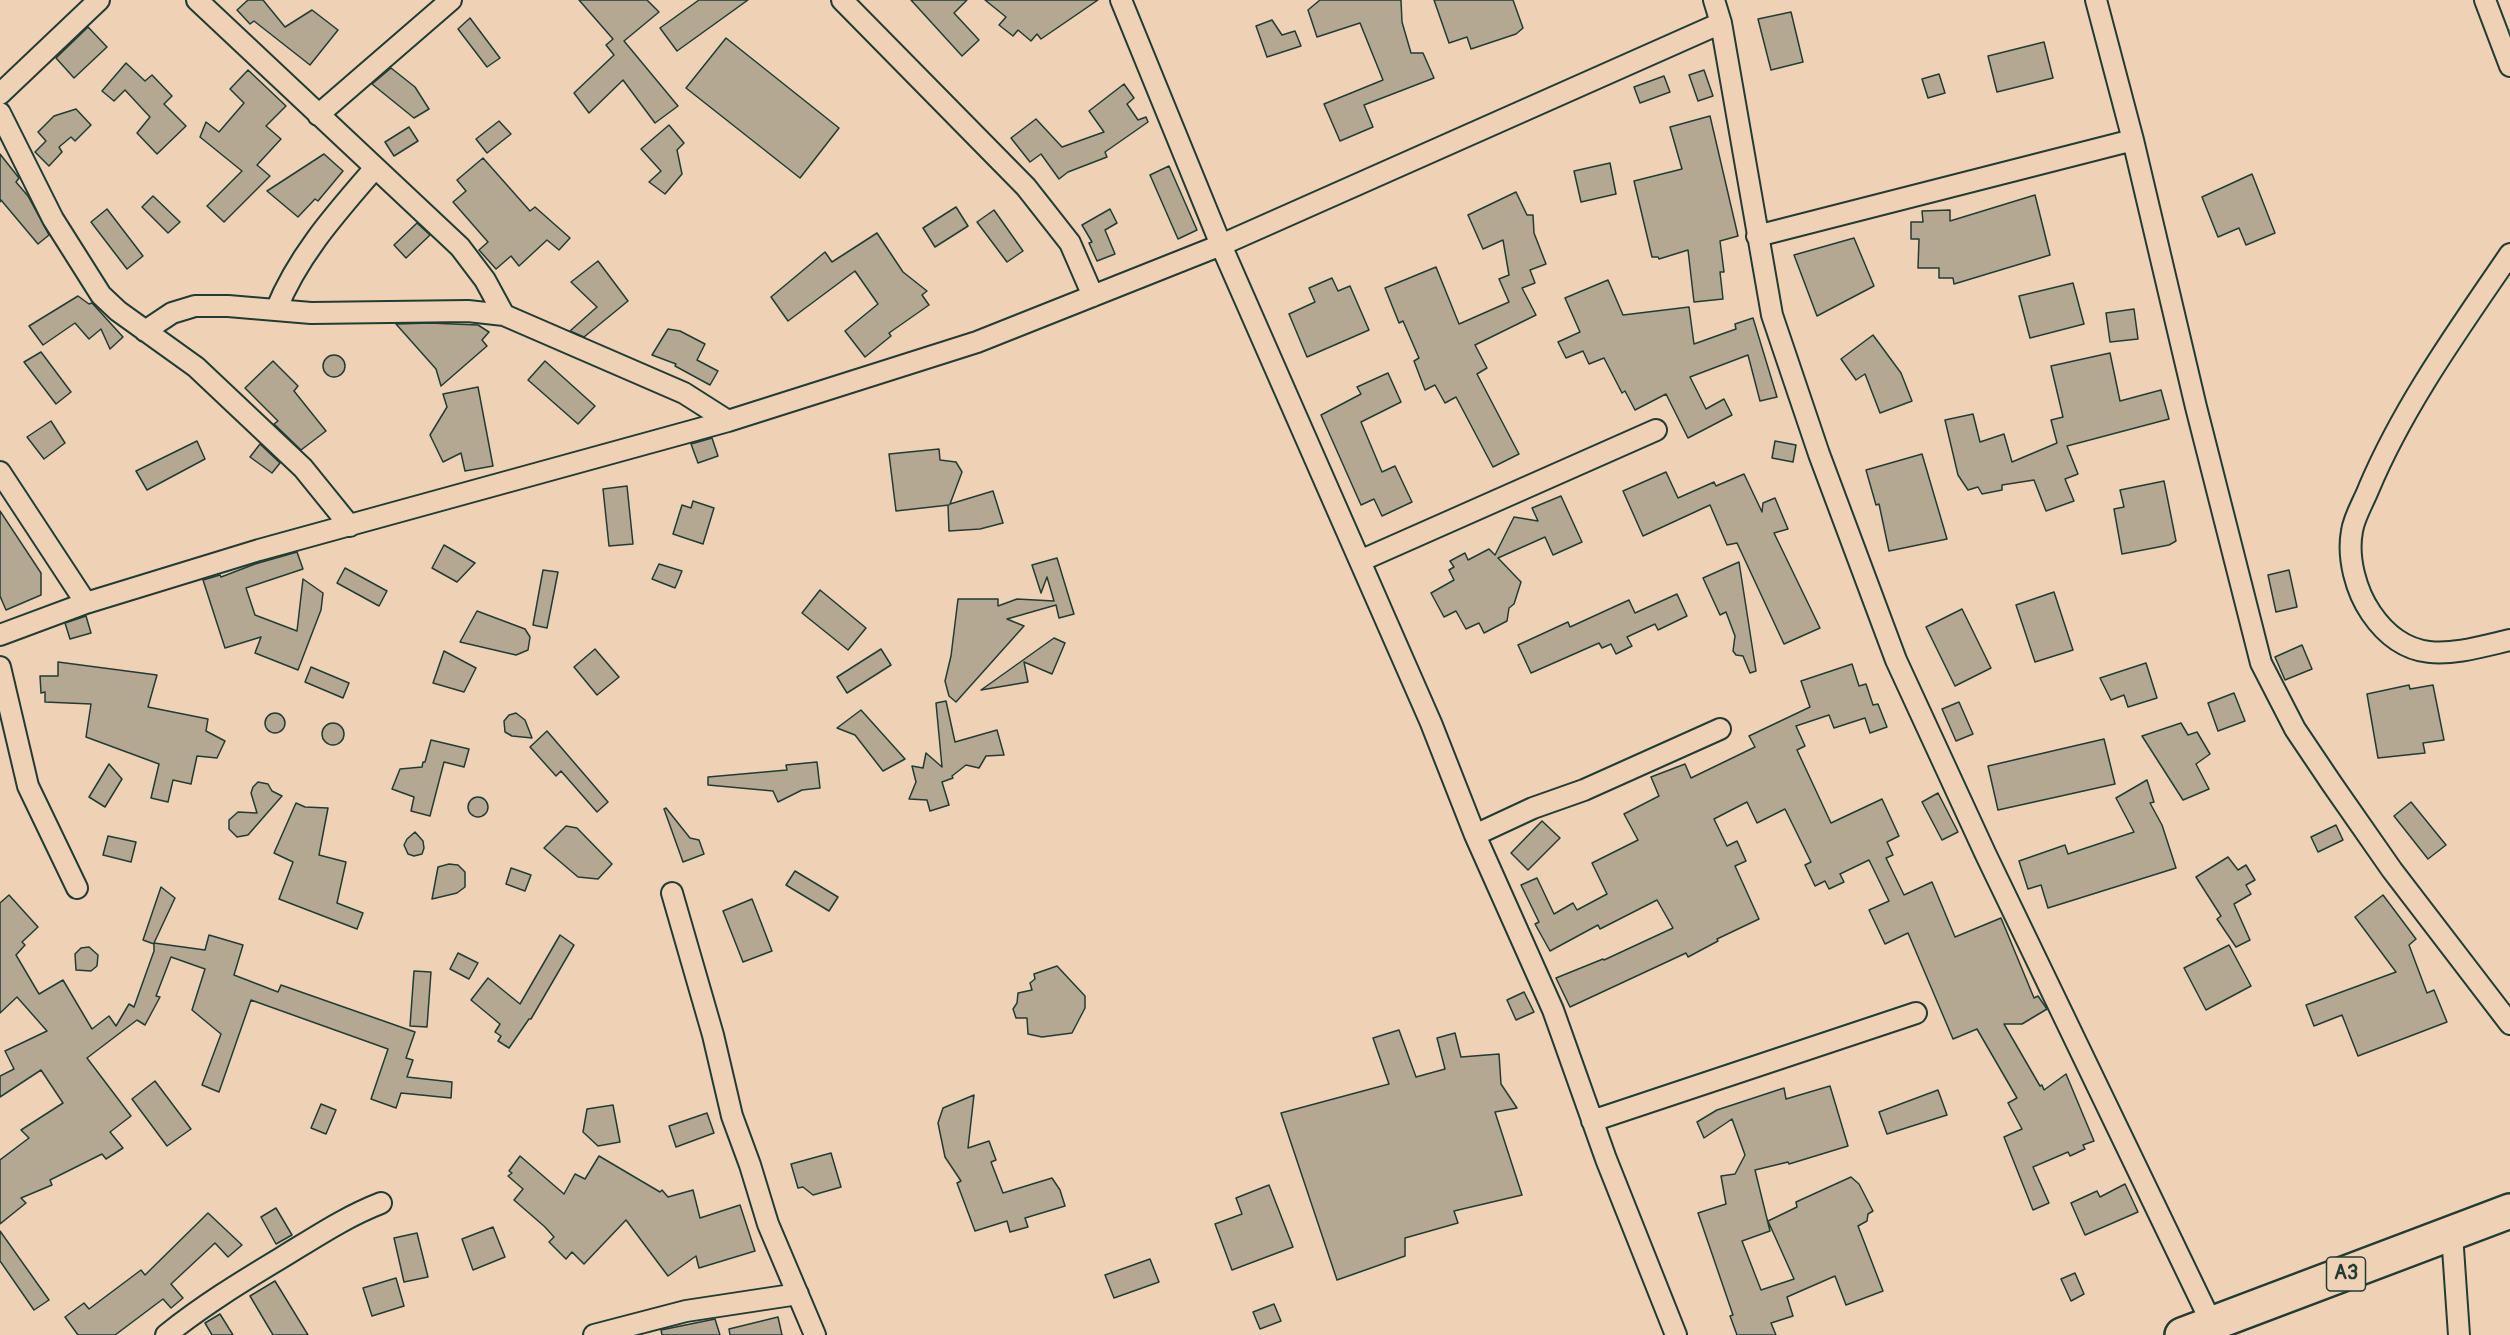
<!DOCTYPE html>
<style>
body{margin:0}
canvas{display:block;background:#efd2b6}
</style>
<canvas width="2510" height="1335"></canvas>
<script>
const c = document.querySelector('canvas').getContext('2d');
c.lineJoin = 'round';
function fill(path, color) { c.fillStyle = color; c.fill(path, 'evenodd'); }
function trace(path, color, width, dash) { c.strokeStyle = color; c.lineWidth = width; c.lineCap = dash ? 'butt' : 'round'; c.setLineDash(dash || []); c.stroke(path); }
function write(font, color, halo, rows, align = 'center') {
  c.font = font + ' Pangolin,sans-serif'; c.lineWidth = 4.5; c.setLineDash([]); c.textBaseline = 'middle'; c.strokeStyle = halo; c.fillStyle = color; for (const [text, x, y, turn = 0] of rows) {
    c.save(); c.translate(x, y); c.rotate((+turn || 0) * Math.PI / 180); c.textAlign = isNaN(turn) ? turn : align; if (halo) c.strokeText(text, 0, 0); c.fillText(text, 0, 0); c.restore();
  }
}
const building = new Path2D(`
 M248,0H263L285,27L312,10L338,30L310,65L254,21L250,24L237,10Z
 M579,0H647L659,12L624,41L678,106L655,123L623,80L589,113L574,93L614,55L606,45L613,39Z
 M699,0H748L677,51L660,28Z
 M911,0H967L954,13L979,40L962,56Z
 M985,0H1098L1041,39L1037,34L1031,41L1018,30L1013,36L999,25L1006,17Z
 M1320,0H1401L1402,22L1411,53H1423L1434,78L1364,105L1373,127L1340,141L1324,104L1383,80L1360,23L1317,37L1308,10Z
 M1434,0H1513L1523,28L1516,34L1471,49L1467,37L1449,43Z
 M1791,12L1803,62L1771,70L1758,19Z
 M470,18L500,58L487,67L458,29Z
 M1272,20L1282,35L1295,31L1301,46L1267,57L1256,26Z
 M88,27L107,47L74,78L56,58Z
 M726,38L839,128L800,178L686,88Z
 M2044,42L2053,78L1997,92L1988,56Z
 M126,63L145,81L152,75L172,96L164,104L186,126L157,154L137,133L150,117L125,90L114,101L102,91Z
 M391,68L415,87L429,109L414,118L372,84Z
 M248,70L286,106L266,126L281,139L257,165L270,176L224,222L207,206L242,171L200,137L206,122L219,132L244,103L230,89Z
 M1704,70L1713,96L1698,101L1689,75Z
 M1939,74L1945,93L1928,98L1922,79Z
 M1664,76L1670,92L1640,103L1634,87Z
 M1124,84L1134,98L1127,104L1138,120L1146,117L1148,122L1105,152L1107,157L1068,172L1059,179L1041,154L1030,162L1011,138L1036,119L1062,147L1104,132L1089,111Z
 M76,109L91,125L75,141L71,137L59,147L62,152L49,166L35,152L46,141L38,132L54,116Z
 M1710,116L1738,236L1720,241L1724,272H1720L1723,299L1694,302L1688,250L1659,259L1658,257H1652L1634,181L1682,169L1670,127Z
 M499,121L511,134L487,153L476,139Z
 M669,125L684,143L677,150L682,174L665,194L649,182L661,171L641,149Z
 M409,127L418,141L394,156L385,142Z
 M0,154L19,178L16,182L28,196L49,235L38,244L1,200L0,202Z
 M324,154L343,171L318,201L315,199L298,217L267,191Z
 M483,158L530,211L535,207L570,238L559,250L547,240L519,266L511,256L496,269L479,250L488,242L453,202L466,191L457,180Z
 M1610,163L1616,194L1581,202L1574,171Z
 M1169,166L1197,230L1178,239L1150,175Z
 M2252,174L2275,233L2246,245L2239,228L2218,237L2202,197Z
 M1516,192L1527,215H1533L1534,233L1546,264L1530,270L1535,283L1522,288L1536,315L1475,345L1487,368L1477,374L1519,454L1493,467L1456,397L1445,403L1435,385L1425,390L1414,361L1419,358L1403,321L1399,323L1385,288L1436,267L1459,324L1509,302L1499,279L1509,275L1503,240L1483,249L1468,215Z
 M2035,195L2050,255L1954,284L1953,278H1939V268H1918L1919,239H1911V222H1923L1922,211L1950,210V221Z
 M153,196L180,222L168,233L142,207Z
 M956,207L968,226L935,247L923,228Z
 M107,209L143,256L127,269L91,222Z
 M1110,209L1117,223L1105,230L1115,254L1097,261L1089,243L1092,242L1082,225Z
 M994,210L1023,251L1007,262L977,222Z
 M417,223L430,235L406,258L394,245Z
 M877,233L903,272L927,291L922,295L929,305L889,333L891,336L865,357L845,331L878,304L855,271L788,321L771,297L825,252L832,262Z
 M1854,238L1874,286L1817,316L1794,255Z
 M598,261L628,301L584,337L570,331L597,307L571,282Z
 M1332,278L1338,291L1350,286L1369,330L1307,357L1289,314L1315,302L1309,288Z
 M1608,280L1623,315L1689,307L1694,344L1736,329L1735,324L1753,318L1777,397L1760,401L1748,355L1690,377L1706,409L1724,399L1732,415L1688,438L1666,394L1635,410L1625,391L1622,393L1604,358L1589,364L1583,351L1566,358L1558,342L1580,332L1565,298Z
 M2073,283L2084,324L2030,338L2019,296Z
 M78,296L89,304L92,303L123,337L110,349L101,329L89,339L75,323L43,345L29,326Z
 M2134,309L2138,339L2110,342L2106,313Z
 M429,323L478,325L489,332L482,340L487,346L441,386L436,369L396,324Z
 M668,329L680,331L705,344L697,360L718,371L710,385L675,366L676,364L652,355Z
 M1873,335L1901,373L1912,401L1880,413L1865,374L1856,380L1841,359Z
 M41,352L71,392L56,404L24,362Z
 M2110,353L2120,401L2161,390L2169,419L2067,446L2078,474L2065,479L2074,501L2046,511L2034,480L2002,485V490L1982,494L1978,487L1968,490L1958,475L1945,420L1973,414L1980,442L2004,434L2012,462L2057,443L2051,420L2063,417L2051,366Z
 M323 366a11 11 0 1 1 22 0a11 11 0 1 1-22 0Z
 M273,361L298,386L294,391L326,431L301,450L274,424L278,421L245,388Z
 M545,361L595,406L578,424L528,380Z
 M1388,373L1401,402L1361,422L1382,472L1395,466L1412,502L1382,516L1374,499L1361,505L1321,415L1361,394L1357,387Z
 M478,387L493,466L465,471L461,453L443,462L430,435L447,407L443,394Z
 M51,421L65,443L44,459L27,437Z
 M712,438L718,456L698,463L691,444Z
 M197,441L205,459L147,490L136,471Z
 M1775,441L1796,445L1793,462L1772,458Z
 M260,444L280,463L272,473L250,457Z
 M939,449L940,460L956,462L962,472L950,504L993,491L1003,523L980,529L949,531L948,505H949L896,511L889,454Z
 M1922,454L1947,539L1889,551L1879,504L1876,505L1866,470Z
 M1666,472L1678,498L1714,482L1716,486L1744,474L1762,512L1763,503L1775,498L1788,529L1774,533L1820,628L1784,644L1737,543L1727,545L1710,505L1643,536L1623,491Z
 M2164,481L2176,541L2169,545L2122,554L2114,509L2124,507L2120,490Z
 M627,486L633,544L609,546L603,489Z
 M1561,496L1582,542L1553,555L1545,537L1498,558L1521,582L1514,604L1509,608L1507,621L1484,633L1479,623L1466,629L1456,611L1444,617L1431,593L1454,580L1449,570L1454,567L1450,561L1465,553L1468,560L1489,549L1495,555L1514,517L1538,521L1532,508Z
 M693,501L714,508L703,544L673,534L682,505L691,508Z
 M0,511L41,573V595L6,610L0,596Z
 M444,545L475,563L457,582L432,568Z
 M297,552L303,569L246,588L255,615L297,631L303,579L323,593L321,610L298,670L255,653L261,637L225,648L203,580L220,575L221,577L255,564Z
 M1057,558L1074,614L1059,618L1056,605L1007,619L1024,626L956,702L949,696L945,681L951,656L958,599H998V606L1017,599L1054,601L1047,577L1041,593L1032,565Z
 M1739,562L1756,671L1750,673L1743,656L1736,655L1733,651L1735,636L1726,612L1720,615L1703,578Z
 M659,564L682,571L675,588L652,579Z
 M345,568L387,591L379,606L337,583Z
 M543,570L558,572L547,628L533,625Z
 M2289,570L2297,607L2276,612L2268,575Z
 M820,590L866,628L848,650L802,613Z
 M2054,592L2073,650L2035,662L2016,605Z
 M1677,594L1687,616L1658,630L1655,624L1627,637L1632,646L1616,654L1611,644L1602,648L1599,643L1531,673L1518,645L1568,622L1570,627L1629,600L1635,613Z
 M1962,609L1991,668L1955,686L1926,627Z
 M477,611L525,629L530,637L528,650L516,655L460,642Z
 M86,616L91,633L70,639L65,623Z
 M1054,638L1065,643L1052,674L1024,662L1028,682L981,690Z
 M2302,645L2312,669L2285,680L2275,657Z
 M595,649L619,677L597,695L574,667Z
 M881,649L891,665L847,693L837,677Z
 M444,651L476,668L464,692L433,683Z
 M58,662L157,675L148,707L208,719L206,731L225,741L217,758L197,756L191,784L173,780L168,802L151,798L159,764L86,737L91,704L45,702V692L41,693L40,676H58Z
 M2146,663L2157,698L2128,707L2124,695L2111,700L2100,678Z
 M1852,664L1859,686L1866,684L1873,705L1878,704L1887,727L1870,733L1865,718L1834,728L1829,715L1796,726L1805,746L1797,750L1831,823L1882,799L1899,836L1887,842L1893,855L1886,858L1904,895L1932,882L1955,937L2001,918L2034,998L2038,996L2047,1009L2022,1024H2004L2040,1086L2042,1085L2044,1090L2066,1074L2094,1141L2083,1145L2085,1149L2070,1156L2068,1152L2033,1167L2049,1203L2033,1210L2004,1137L2022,1129L2008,1103L2017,1098L1977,1029L1953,1039L1908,933L1885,944L1869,910L1889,901L1869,860L1840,874L1844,882L1829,889L1825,881L1815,886L1805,865L1811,862L1785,809L1757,823L1747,802L1714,819L1727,846L1737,841L1746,861L1735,866L1759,919L1717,939L1718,941L1688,957L1686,953L1570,1007L1556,978L1603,959L1604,960L1673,928L1657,900L1600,929L1598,925L1550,951L1535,924L1539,922L1521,885L1537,878L1554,914L1573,903L1577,910L1607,894L1592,863L1638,840L1624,814L1659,796L1651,777L1685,764L1691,778L1755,747L1749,736L1810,707L1801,681Z
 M311,667L349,683L343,698L305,682Z
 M2409,685L2410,689L2433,685L2444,740L2423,743L2425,753L2378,758L2367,694Z
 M2234,693L2245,721L2218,731L2208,703Z
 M946,701L955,742L997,730L1004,755L986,756L979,768L966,765L952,776L953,778L942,782L949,805L930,811L927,800L909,799L916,782L912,766L923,768L926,753L942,767L936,703Z
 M1959,702L1973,734L1956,741L1942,709Z
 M861,710L905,759L883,771L855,735L837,728Z
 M516,713L525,720L532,738L512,736L505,732L504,721L509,715Z
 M265 723a10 10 0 1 1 20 0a10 10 0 1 1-20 0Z
 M2181,723L2188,735L2197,732L2210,754L2196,764L2209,789L2183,800L2142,736Z
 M322 734a11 11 0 1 1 22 0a11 11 0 1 1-22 0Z
 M547,731L608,802L597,812L561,771L556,776L530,747Z
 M2104,739L2115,784L1998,810L1988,766Z
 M431,740L469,749L464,767L444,762L430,816L411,811L414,797L392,789L400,769L422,767L423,762H425Z
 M817,762L820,788L802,790L778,802L773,791L708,785V777L787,770L786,765Z
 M109,764L122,779L105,807L89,797Z
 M2147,780L2154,802L2150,803L2162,825L2176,868L2048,908L2041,885L2028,889L2019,861L2065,845L2068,854L2134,832L2116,798Z
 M258,782L268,784L272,791L282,796L248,835L237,837L229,829V820L238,812L257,813L251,793L253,787Z
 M1938,793L1958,832L1942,840L1922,802Z
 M468 807a10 10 0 1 1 20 0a10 10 0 1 1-20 0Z
 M2411,802L2446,845L2428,859L2394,816Z
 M296,803L305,807L328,808L319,855L346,862L337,903L363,913L357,929L279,899L293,862L274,853Z
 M666,808L690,838L699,840L704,854L683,862L664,809Z
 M1542,821L1560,838L1528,870L1511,853Z
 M2336,825L2343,840L2318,852L2311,837Z
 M566,826L577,828L612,864L598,879L578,877L544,848Z
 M415,832L423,841L424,848L422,854L414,856L408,854L404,845L407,839Z
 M108,836L136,842L131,862L103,855Z
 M2228,857L2238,870L2246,865L2255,880L2246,885L2251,894L2234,904L2250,940L2236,947L2217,919L2221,916L2196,877Z
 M449,864L458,865L465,872V887L457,893L432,899L438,867Z
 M511,868L531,875L525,891L506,884Z
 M795,871L838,897L829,911L786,885Z
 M161,887L175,898L154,943L205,950L209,935L243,945L234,975L278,992L281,985L415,1032L406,1058L413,1060L407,1077L452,1082L451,1098L401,1093L396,1108L371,1099L388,1049L251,1000L219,1092L202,1085L221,1034L192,1010L205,969L171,957L156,996L160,997L145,1025L137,1020L87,1058L131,1116L110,1132L123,1148L106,1159L102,1154L50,1180L52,1185L21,1198L26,1203L0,1224V1160L29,1138L21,1130L63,1103L41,1070L0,1097V1076L14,1069L5,1051L47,1031L17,997L0,1013V903L9,895L38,927L22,942L25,945L16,955L39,994L63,980L92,1029L109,1016L116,1026L129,1004L134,1007L154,951V944L143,940Z
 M2383,895L2416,939L2409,945L2427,993L2434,990L2447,1022L2358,1056L2342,1015L2314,1026L2306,1005L2396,972L2355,917Z
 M752,899L772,951L743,962L723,911Z
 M560,935L574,945L531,1019H529L509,1048L498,1041L501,1036L495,1032L500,1024L471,1000L488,978L520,1004Z
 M2229,945L2251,986L2206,1010L2184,968Z
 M89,947L98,955L97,966L91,971L76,970L75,954L81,948Z
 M458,953L478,963L469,979L450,969Z
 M1057,966L1085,996V1008L1072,1033L1042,1037L1028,1034L1027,1018H1016L1013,1009L1017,1003L1018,993L1032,990L1030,983L1035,979L1034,974Z
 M414,971L431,972L427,1027L410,1026Z
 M1524,992L1534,1012L1516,1020L1507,1000Z
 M1399,1030L1416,1077L1445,1069L1437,1038L1455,1033L1461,1057L1499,1054L1501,1084L1517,1108L1495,1112L1522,1195L1454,1211L1458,1223L1405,1238V1256L1337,1280L1281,1113L1389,1084L1373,1038Z
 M155,1081L191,1129L167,1146L132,1099Z
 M1830,1086L1848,1146L1789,1164L1788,1162L1755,1170L1770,1231L1742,1241L1761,1290L1794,1279L1768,1221L1797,1207L1796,1202L1851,1177L1859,1184L1873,1211L1868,1214L1867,1221L1858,1226L1883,1291L1846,1305L1835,1276L1787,1297L1793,1316L1771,1323L1776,1335H1737L1730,1316L1733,1315L1698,1213L1726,1204L1721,1176L1735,1174L1745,1155L1732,1119L1704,1138L1697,1122L1717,1110L1784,1088L1786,1099Z
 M1938,1090L1947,1115L1887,1134L1879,1112Z
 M974,1095L968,1148L989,1141L996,1160L991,1162L1003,1193L1052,1178L1060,1190L1065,1206L1025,1218L1028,1227L1010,1232L1007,1221L975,1231L957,1183L961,1181L945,1157L938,1123L943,1108Z
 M321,1104L336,1110L326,1134L311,1128Z
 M613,1105L620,1142L598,1146L583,1132L587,1109Z
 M707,1113L714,1133L676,1147L669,1126Z
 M831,1153L841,1187L813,1195L803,1187L798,1188L791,1164Z
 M520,1156L564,1194L575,1174L585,1179L599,1156L660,1192L662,1190L668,1197L693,1190L700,1218L740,1205L755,1251L699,1268L696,1256L668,1276L626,1220L584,1264L572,1252L566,1259L549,1242L554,1237L545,1227L514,1200L523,1189L508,1176L512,1173L509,1171Z
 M2125,1184L2138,1212L2085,1235L2071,1203L2097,1191L2100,1197Z
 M1269,1185L1293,1247L1232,1270L1215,1224L1242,1214L1236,1198Z
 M276,1208L292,1235L276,1244L261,1217Z
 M208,1213L242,1245L228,1257L215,1243L171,1284L183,1298L171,1308L163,1299L115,1335H78L65,1317L84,1303L89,1309L141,1270L145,1275Z
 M493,1227L505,1257L473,1270L462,1239Z
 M0,1231L49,1300L34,1310L0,1261Z
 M417,1233L428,1277L404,1282L394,1238Z
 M1150,1259L1159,1282L1114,1298L1105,1275Z
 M2075,1273L2084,1294L2071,1301L2061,1279Z
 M396,1278L404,1306L372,1316L363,1288Z
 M275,1281L308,1335H273L250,1296Z
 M1274,1304L1281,1321L1260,1329L1253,1312Z
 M220,1314L233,1335H212L205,1323Z
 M778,1317L782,1335H730L729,1329Z
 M715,1319L720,1335H662L661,1330Z`);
fill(building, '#b4a892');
trace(building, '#1f3d34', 1.5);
const street = new Path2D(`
 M197,0L460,247L485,280L504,315
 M842,0L1026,187L1070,243L1093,296
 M1121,0L1221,245L1431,723L1475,835L1553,1010L1606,1159L1676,1335
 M1714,0L1721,23L1772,315L1819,454L1896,660L1986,855L2212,1324
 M2096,0L2133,140L2196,407L2261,663L2295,729L2332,784L2392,870L2510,1024
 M2485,0L2510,66
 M0,94L99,0
 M0,113L53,219L101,295L118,311L196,367L303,468L350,526
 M318,115L451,0
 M1757,236L2133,140
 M2510,254C2459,329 2404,405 2369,488C2364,501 2354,517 2352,531C2347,558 2356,591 2371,613C2409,669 2454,653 2510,640
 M276,310C298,255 337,212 375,168
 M145,331L172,313L195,306H228L311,313L468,311L504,315L684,393L728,421
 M0,472L86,603
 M1360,561L1656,430
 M0,635L86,603L259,550L728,421L977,342L1221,245L1721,23
 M0,667L28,786L77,888
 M1475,835L1533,808L1584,790L1720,729
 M672,893L713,1035L732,1116L750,1165L768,1224L815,1335
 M1592,1121L1916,1013
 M2452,1234L2459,1335
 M166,1335C202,1306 241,1282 281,1258C314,1238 345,1217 381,1203
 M594,1335L686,1311L798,1294`);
const highway = new Path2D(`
 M2182,1335L2510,1211`);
trace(street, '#1f3d34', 24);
trace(highway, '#1f3d34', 38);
trace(street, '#efd2b6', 20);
trace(highway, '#efd2b6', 33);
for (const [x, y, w] of [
 [2346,1274,39]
]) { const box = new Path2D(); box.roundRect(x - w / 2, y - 17, w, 34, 4.5); c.fillStyle = '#efd2b6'; c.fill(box); trace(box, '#1f3d34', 1.5); }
write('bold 20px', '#1f3d34', null, [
 ["A3",2346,1274]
]);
</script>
